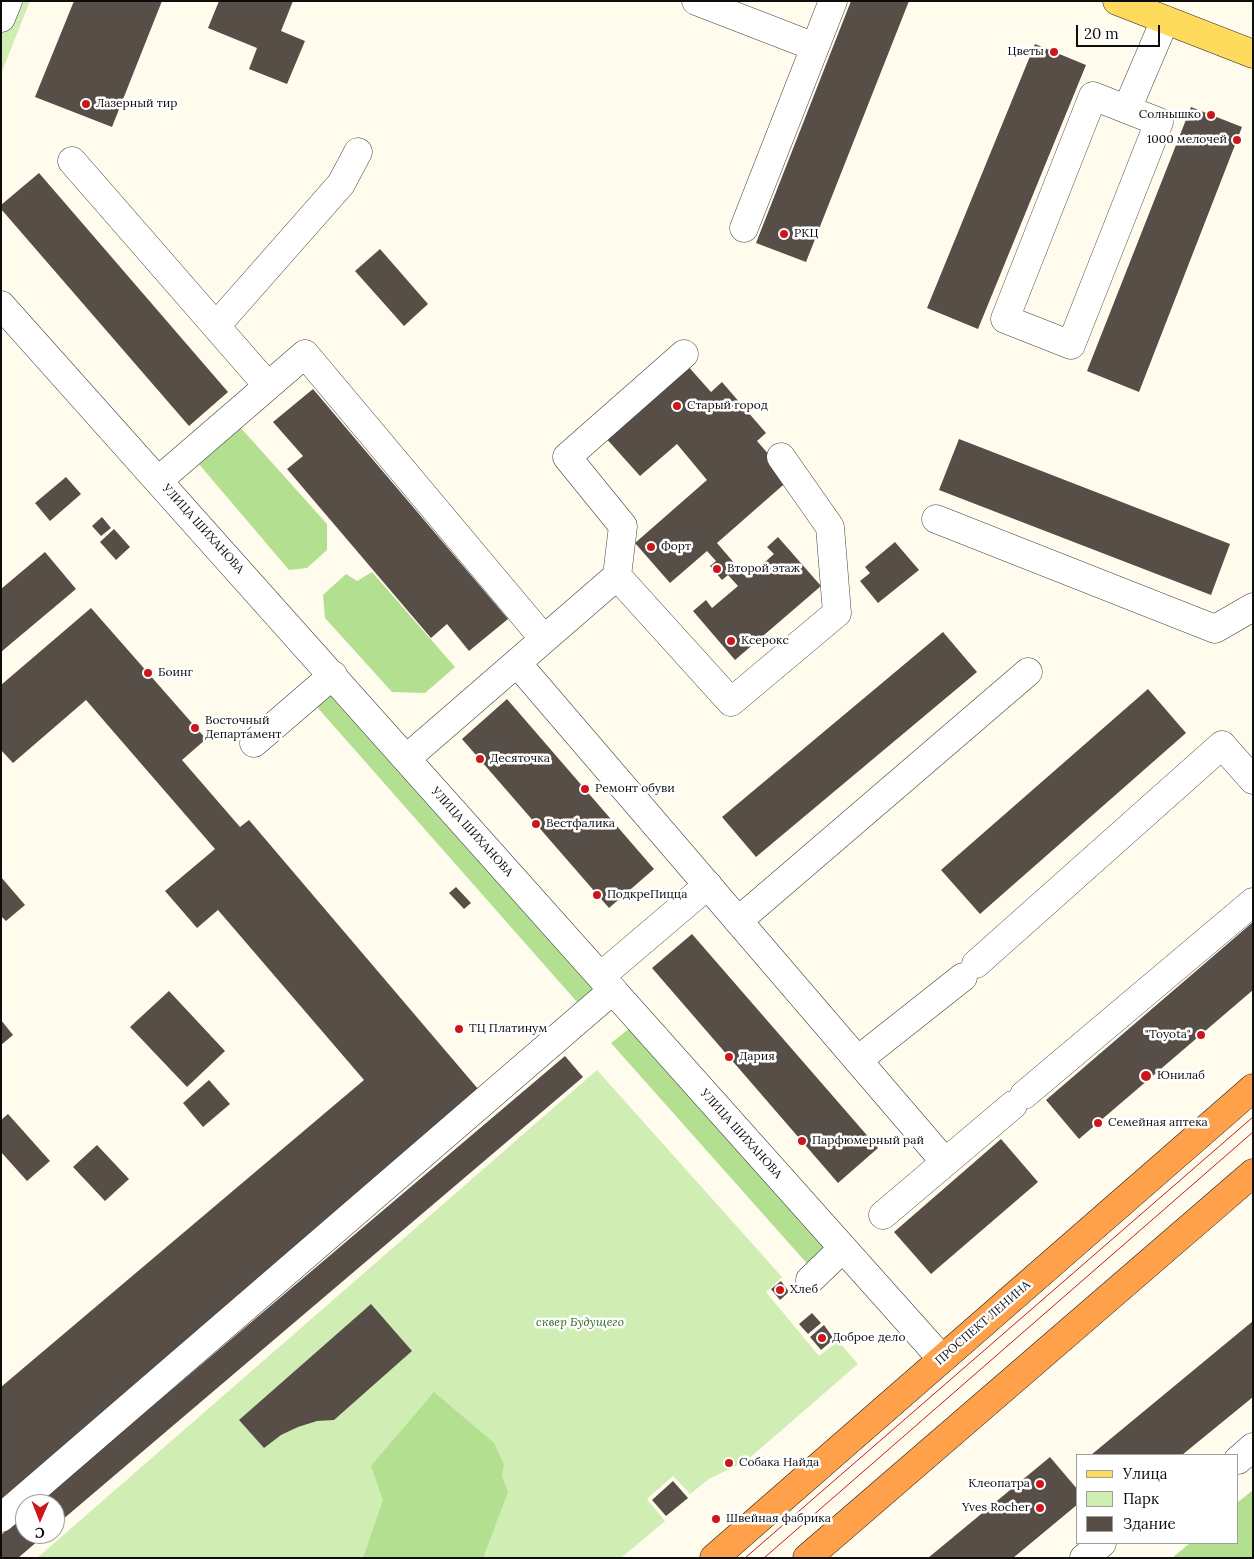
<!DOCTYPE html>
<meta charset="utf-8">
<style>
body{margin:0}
#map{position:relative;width:1254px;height:1559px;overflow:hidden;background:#fffced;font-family:Lora,serif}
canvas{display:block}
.frame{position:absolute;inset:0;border:2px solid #0d0d0d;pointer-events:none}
.legend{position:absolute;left:1076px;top:1454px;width:162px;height:90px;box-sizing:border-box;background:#fff;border:1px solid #9e9e9e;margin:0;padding:6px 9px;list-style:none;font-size:15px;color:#0d0d0d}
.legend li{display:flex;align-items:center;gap:10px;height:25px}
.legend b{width:25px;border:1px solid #9e9e9e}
.north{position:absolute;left:15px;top:1494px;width:50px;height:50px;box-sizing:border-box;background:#fff;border:1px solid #9e9e9e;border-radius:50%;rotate:181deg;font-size:14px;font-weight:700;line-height:20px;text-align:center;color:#0d0d0d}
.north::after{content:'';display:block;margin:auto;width:18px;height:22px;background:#cb171c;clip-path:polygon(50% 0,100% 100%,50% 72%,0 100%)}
.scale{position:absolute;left:1076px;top:25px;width:84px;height:22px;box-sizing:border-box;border:2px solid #0d0d0d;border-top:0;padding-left:6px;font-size:15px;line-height:18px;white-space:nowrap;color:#0d0d0d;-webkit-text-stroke:4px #fff;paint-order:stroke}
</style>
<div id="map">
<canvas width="1254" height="1559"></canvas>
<div class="frame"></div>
<ul class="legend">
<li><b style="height:6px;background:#ffdb5d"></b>Улица</li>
<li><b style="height:14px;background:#d0eeb3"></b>Парк</li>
<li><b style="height:14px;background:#574e48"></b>Здание</li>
</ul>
<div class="north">С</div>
<div class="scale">20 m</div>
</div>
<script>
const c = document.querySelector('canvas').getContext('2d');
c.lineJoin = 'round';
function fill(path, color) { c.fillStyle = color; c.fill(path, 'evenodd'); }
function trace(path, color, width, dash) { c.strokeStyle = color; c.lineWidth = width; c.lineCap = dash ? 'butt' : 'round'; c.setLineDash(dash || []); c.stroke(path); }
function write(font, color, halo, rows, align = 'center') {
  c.font = font + ' Lora,serif'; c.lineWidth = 5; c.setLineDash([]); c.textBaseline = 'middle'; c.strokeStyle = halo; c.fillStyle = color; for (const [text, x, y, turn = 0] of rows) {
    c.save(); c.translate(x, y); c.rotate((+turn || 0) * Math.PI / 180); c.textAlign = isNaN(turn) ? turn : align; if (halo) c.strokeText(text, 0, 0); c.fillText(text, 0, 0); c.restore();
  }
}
fill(new Path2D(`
 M13,1H30L1,74V31Z
 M597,1070L782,1277L766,1292L819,1356L838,1341L858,1364L746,1461L709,1479L690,1494L673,1476L647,1499L665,1521L621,1558H37Z`), '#d0eeb3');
fill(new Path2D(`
 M240,427L327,524V550L307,568L289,570L198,463Z
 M372,572L455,667L425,693L392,692L325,618L323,595L346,574L357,581Z
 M333,693L596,987L577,1002L317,707Z
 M630,1028L830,1250L811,1268L611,1043Z
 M434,1392L494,1443L504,1464L502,1476L508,1492L483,1558H363L383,1500L371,1466Z
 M1253,1490V1558H1172L1190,1543H1238V1502Z`), '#b2e090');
fill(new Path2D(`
 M74,1H162L112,127L35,97Z
 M219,1H293L281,31L305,41L287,84L249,69L257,48L208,28Z
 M851,1H909L806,262L756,243Z
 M1035,44L1086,65L978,329L927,308Z
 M1191,107L1242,127L1139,392L1087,371Z
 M39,173L228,392L189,426L1,209V205Z
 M380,249L428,304L404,326L355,271Z
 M686,364L711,392L722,382L766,433L757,441L790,479L717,543L747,578L774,554L767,547L778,537L821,586L735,660L693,611L706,600L712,608L738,586L728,575L722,580L710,566L716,561L707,551L670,583L635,543L707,480L677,444L640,476L604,436Z
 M313,389L508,619L469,651L447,624L431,638L287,469L303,456L273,422Z
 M959,439L1230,544L1211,595L939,490Z
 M66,477L81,494L50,521L35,503Z
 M102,517L111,528L101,536L92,526Z
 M114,529L130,547L116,560L100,542Z
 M895,542L919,570L878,603L860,581L870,573L865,567Z
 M45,552L76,589L1,652V589Z
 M91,608L206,739L182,760L240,827L249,820L484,1096L1,1505V1387L364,1080L218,910L197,928L165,891L215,849L86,700L13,763L1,750V685Z
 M943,632L977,672L756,857L722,817Z
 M1148,689L1186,733L980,914L941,870Z
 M507,699L654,869L609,908L462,739Z
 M1,877L25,905L6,921L1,916Z
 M456,887L471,903L464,909L449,893Z
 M1253,922V990L1079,1139L1046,1100Z
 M692,934L878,1148L838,1183L652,968Z
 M169,991L225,1051L187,1087L130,1027Z
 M1,1020L13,1035L1,1045Z
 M565,1056L583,1077L55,1526V1504H37Z
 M209,1080L230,1104L203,1127L183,1103Z
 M8,1114L50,1161L27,1181L1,1152V1120Z
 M1001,1139L1038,1182L931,1274L894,1232Z
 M97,1145L129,1179L105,1201L73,1167Z
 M781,1281L789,1292L780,1300L771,1289Z
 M371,1304L412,1351L334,1420L317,1421L298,1427L281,1435L264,1448L239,1420Z
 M812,1313L821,1323L808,1334L799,1324Z
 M1253,1321V1397L1182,1455H1091Z
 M824,1325L834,1339L821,1350L810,1337Z
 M1050,1457L1078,1490V1504L1013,1558H928Z
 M673,1481L688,1498L666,1516L652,1500Z
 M25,1514V1534H46L18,1558H1V1535Z`), '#574e48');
const minor = new Path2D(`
 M696,1L815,47L744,228
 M1,18L8,1
 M815,47L833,1
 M1093,96L1159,122L1071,345L1005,319Z
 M1127,109L1165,20
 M72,161L268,386
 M1,305L942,1359
 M216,326L341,184L358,152
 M159,480L305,354L544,639
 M936,519L1215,629L1253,607
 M617,576L623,526L567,457L684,354
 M517,663L945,1162
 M254,743L333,675
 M407,758L617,576L731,702L837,613L830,527L781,457
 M738,921L1028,672
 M976,964L1222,745L1253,780
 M601,976L708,885
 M858,1060L963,977
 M1024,1095L1253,902
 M883,1215L1013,1105
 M810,1280L843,1248
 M1238,1460L1253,1447
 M1,1518L613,990
 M1084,1558L1102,1543`);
const major = new Path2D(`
 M1117,1L1253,54`);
const highway = new Path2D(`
 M714,1558L1253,1088
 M807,1558L1253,1173`);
trace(minor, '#404040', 29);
trace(major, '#1e1e1e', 29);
trace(highway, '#1e1e1e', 29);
trace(minor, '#fff', 28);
trace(major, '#ffdb5d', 28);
trace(highway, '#ffa14b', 28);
trace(new Path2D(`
 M745,1558L1253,1117
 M764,1558L1253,1132`), '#cb171c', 1);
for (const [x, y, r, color] of [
 [1054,52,5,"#cb171c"],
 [86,104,5,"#cb171c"],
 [1211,115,5,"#cb171c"],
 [1237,140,5,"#cb171c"],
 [784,234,5,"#cb171c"],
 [677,406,5,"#cb171c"],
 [651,547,5,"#cb171c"],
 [717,569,5,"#cb171c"],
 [731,641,5,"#cb171c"],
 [148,673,5,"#cb171c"],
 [195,728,5,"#cb171c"],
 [480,759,5,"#cb171c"],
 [585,789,5,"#cb171c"],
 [536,824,5,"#cb171c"],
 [597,895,5,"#cb171c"],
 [459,1029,5,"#cb171c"],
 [1201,1035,5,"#cb171c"],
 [729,1057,5,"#cb171c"],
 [1146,1076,6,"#cb171c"],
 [1098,1123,5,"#cb171c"],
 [802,1141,5,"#cb171c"],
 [780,1290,5,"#cb171c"],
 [822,1338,5,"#cb171c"],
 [729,1463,5,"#cb171c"],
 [1040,1484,5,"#cb171c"],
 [1040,1508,5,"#cb171c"],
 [716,1519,5,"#cb171c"]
]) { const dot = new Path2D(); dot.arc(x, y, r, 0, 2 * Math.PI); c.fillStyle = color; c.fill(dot); trace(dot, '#fff', 2); }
write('12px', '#0d0d0d', '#fff', [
 ["Цветы",1044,52,"right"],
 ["Лазерный тир",96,104],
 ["Солнышко",1201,115,"right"],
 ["1000 мелочей",1227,140,"right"],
 ["РКЦ",794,234],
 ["Старый город",687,406],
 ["Форт",661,547],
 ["Второй этаж",727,569],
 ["Ксерокс",741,641],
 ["Боинг",158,673],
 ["Восточный",205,721],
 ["Департамент",205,735],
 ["Десяточка",490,759],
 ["Ремонт обуви",595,789],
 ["Вестфалика",546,824],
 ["ПодкреПицца",607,895],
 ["ТЦ Платинум",469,1029],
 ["\"Toyota\"",1191,1035,"right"],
 ["Дария",739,1057],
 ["Юнилаб",1157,1076],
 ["Семейная аптека",1108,1123],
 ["Парфюмерный рай",812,1141],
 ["Хлеб",790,1290],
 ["Доброе дело",832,1338],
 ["Собака Найда",739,1463],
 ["Клеопатра",1030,1484,"right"],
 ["Yves Rocher",1030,1508,"right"],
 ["Швейная фабрика",726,1519]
], 'left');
write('12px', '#0d0d0d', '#fff', [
 ["УЛИЦА ШИХАНОВА",203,529,48],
 ["УЛИЦА ШИХАНОВА",472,832,48],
 ["УЛИЦА ШИХАНОВА",741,1134,48],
 ["ПРОСПЕКТ ЛЕНИНА",983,1323,-41]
]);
write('italic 12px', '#276b17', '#fff', [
 ["сквер Будущего",580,1323]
]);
</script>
